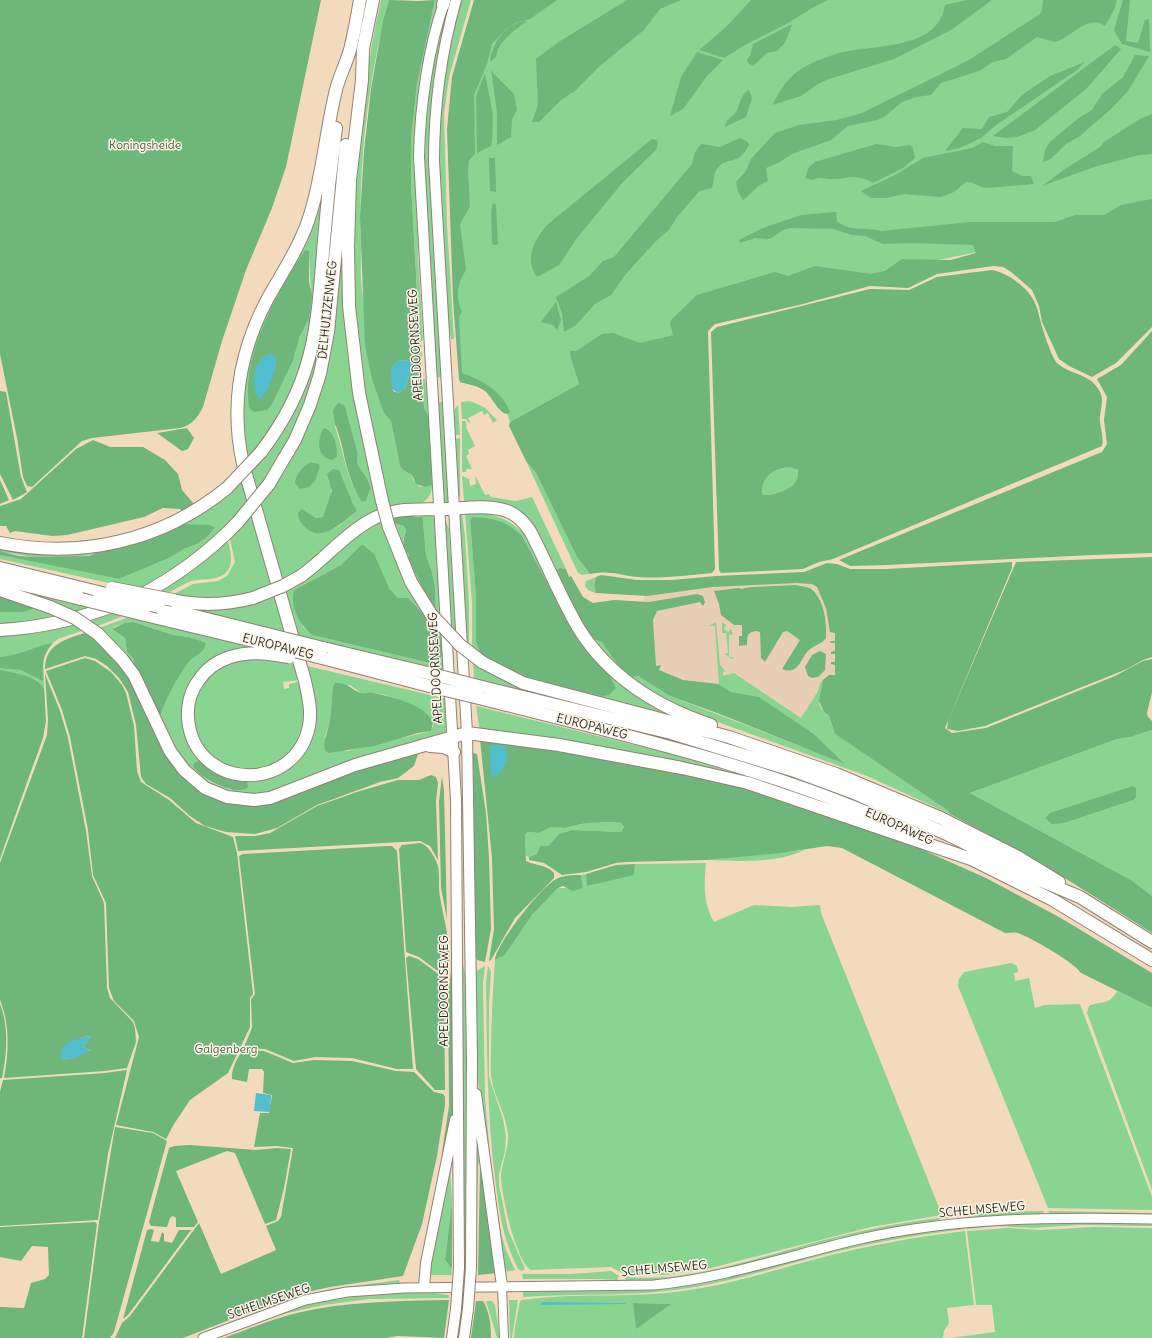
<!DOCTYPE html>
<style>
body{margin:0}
canvas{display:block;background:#f3dabc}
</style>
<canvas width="1152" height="1338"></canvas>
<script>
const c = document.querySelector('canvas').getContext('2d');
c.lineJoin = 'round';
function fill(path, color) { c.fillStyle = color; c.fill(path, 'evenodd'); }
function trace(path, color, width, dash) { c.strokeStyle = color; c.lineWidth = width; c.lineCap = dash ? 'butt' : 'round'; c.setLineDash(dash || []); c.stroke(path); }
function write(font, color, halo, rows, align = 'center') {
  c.font = font + ' Delius,sans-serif'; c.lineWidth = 3; c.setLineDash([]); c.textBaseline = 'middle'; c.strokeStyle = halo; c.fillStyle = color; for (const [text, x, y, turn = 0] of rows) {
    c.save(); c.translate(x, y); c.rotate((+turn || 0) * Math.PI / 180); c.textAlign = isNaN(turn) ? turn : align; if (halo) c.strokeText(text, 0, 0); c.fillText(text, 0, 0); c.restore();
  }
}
fill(new Path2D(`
 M836,577L837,689L803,731L647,671L644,593Z`), '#e8ceb6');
fill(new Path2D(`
 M381,0H389C368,79 358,164 361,246C361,261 360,276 362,291C368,332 377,373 384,413L391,421L400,466L403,470L412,475L413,480L420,487L432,485C432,508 407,506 390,509C382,479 373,448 367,418C342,280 351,136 381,0Z
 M435,0H440L422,84L418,255L423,340L421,341L422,357L421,359L411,183V139L417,84Z
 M449,0H451L444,28L437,71L443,378L437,377C433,289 418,201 425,113C428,75 440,37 449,0Z
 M460,0H471L449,77L444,114L447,224L454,339H451L447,316L436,153L440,92Z
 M476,0H1152V210L1012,245L894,269L838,292L654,340L571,359L579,384L510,422C505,400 483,386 461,382L448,154Z
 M323,187C315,257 319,333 288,399C277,422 262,442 245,462L240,429L247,356ZM305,250L309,255L311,292L309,319L299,338L253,356L266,319Z
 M344,205L346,278L381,511L318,558L280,583L258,509C296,462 321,406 331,347C340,301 340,252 344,205ZM346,410L358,454C353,469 370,474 370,488C370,492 367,497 366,500L363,502C346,480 344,452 335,427ZM311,462L319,464L320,467L317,475L301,489ZM331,487L352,502L357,511L339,526L324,533L305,511L316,518L323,517C328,509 333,496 331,487Z
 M326,318L320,357L294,434L255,497L249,473L269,449L321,319Z
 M423,379H425L429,402V418L424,407Z
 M470,401L484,407L497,420L493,423L488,413L484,415L482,411L468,418L470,422L469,423L466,419H462L461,402Z
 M438,402H444L454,506L442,504Z
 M458,405L460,435H455L454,410Z
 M462,421H465L467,426L466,427L475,446L468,450L469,454L466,456L472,469H466V472H462Z
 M460,438V498L457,495L456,439Z
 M526,461L536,473L577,557L590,574L582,575L578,573Z
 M790,467L798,470C798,475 798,479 796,483C790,490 770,497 762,494C761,477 774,468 790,467Z
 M475,475L485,495L489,494L491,497L516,501L532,497L566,569L560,568L595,640L601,641L634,676H638L670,696L844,763L814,734L759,697L731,692L719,685L715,626H709L716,622L720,665L725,671L723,672V676L734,673L801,718L818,691L820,683L823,680L819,705L824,712L829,716L835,734L947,810L950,814L867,776L690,712L631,681L589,638L537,530C512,494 498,510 464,501L462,476L469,479L470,486L476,484Z
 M243,479L250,503L204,549L141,590L0,559V555L119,579L169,558L184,549L197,544L206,538L215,528L179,524Z
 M436,512L443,621L436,613L435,588L432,572L426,555L423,521L419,516L413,517L407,513Z
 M457,513H462L465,536L469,603V647L465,644Z
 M465,513C489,511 511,518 527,537L580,636L679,716L545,685L511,673L472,649V603ZM473,518L522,536L578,639L591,657L609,675L602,696L476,641V596L470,520Z
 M253,514L274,586L258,592L221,599L170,596L193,584L218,581L227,576L235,562L230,539Z
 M383,518L443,633L446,672L295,635L282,590L350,538ZM362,544L389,588L398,598C426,601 429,638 436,661L430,663L312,635L303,627L294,590L341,565Z
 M446,521L449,529L454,605L459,638L452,631L448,593L444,527Z
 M394,523L404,526L406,530C403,539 400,547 409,554V561L429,600L431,606C413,581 401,553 394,523Z
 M228,541C233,559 235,575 211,579C203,580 196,579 189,582C176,587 172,595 158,592L189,573Z
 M0,548L103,550C73,564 32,558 0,551Z
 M596,577L594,585L596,593L588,590L585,586L586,581Z
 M0,585L95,609L75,615Z
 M276,593L288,633L173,605Z
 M34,606L63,618L0,626V612H23Z
 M112,613L123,616L95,627L88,622Z
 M129,617L259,648L222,656L186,701L205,761L194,763L195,770L210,782L231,790L305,745L303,665L447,699L450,736L382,751L294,786L254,796L218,791L181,761L159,719C166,699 174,679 188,663C193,656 201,653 206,645L189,637L173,635L134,622L116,626L112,629L125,638L127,652L133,658L136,673L97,629ZM350,685L361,693L382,694L411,704L426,713L433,726L431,731L347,751L325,737L330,720L333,687Z
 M722,622L726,625L724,629L728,632L731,629L733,634L729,635V657H734L732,659L724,654L728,653L726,633H722Z
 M76,625L84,630L58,639L49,646L43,655L45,707L39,747L0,860V636L38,633Z
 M269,658L296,664L301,680L283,682L284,689L289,688V684L301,681L305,721L293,750L275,766L241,771L211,757L196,736L192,706L205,678L229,661Z
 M473,660L477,663L709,736L799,768C693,731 583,706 474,679Z
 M476,706L667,753L758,780L480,732Z
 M1152,730V896L1131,880L970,793L1117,739L1131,737Z
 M616,822L621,823L624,827L621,832L572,830L559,834L548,846H540L537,854L529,857L526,856L525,835L528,832L539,833L551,827L565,828L586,823Z
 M805,850C774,864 740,861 706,860Z
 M706,863C704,885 703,902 714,922L754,905L792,907L820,905L821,913L942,1215L871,1227L711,1268L665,1275H626L611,1267L531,1270C516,1262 501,1193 501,1176C502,1161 509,1149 508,1134C506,1115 496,1100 492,1082C490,1072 491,1061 491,1051C491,1021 493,991 495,960L505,955L532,915L558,888H583L581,875L586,874L588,886L634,872L635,864Z
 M461,963H463L466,980L468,1239L467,1274H462Z
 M1011,963L1017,966L1018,972L1014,973L1015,981L1029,978L1035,1008L1045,1005L1080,1004L1152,1197V1210L1048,1208L958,986L959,979L964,972Z
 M485,966L483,983L485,1097L490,1157L488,1159L477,1073L475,972Z
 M488,966L491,972L489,1003V1077L503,1119L506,1136L505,1151L499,1174V1185L508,1230L525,1269L522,1271L518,1269C502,1236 500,1215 495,1178C487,1114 487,1049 486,983Z
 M1117,991L1152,1008V1190L1087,1013L1089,1006C1101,1000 1108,1007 1117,991Z
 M474,1092L480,1160L478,1165L476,1268Z
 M490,1162L501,1233L506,1250L515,1270L503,1272Z
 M450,1163L452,1202L445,1260L452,1269L451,1275H428Z
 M1044,1211L1042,1215C1026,1215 1009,1216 992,1217C972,1217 952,1213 933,1222L747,1265L665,1280L627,1281L624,1277C638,1278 653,1278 667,1277C726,1271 782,1250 840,1236C907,1220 975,1211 1044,1211Z
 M1048,1211L1152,1213V1216L1050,1214Z
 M1152,1222V1226L1078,1225L1034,1228L997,1226L967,1229V1227L1053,1223Z
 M964,1227L965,1229C922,1234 881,1241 839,1251C789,1263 740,1280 689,1288C634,1297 578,1293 523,1297V1292L526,1291L654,1288L909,1232Z
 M1094,1227L1152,1228V1338H950L995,1332L992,1305H976L967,1231L1008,1228L1041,1230Z
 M965,1231L974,1305L947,1308L949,1323L944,1331L943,1338H514L515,1327L520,1301L522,1300C577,1292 634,1299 689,1290C732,1284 774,1270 816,1259C865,1246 915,1237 965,1231ZM633,1303L670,1304L636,1328Z
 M611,1271L619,1276L617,1280L598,1279H523L522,1274H571Z
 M399,1280L400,1283L362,1286L311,1295L189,1338L295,1297L331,1289Z
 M427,1292L449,1295V1298L369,1299L324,1305L283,1314L213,1338C241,1327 270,1315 300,1307C342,1296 384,1293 427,1292Z
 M509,1300H518L512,1338H510Z
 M486,1301H492L495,1305L500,1338H497Z`), '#89d490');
fill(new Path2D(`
 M0,0H321L286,167L272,208L246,270L222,341L203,407C197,418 192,425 180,428L92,438L82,441L32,487L27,486L23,477L17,438L0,354Z
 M389,0L418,1L435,0L417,84L411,139V183L421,364L424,407L429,418L432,485L425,487L416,484L412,475L403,470L400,466L391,421L384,413L372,379L365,345L360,217L364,151L371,89L383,21ZM398,360L409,361L412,366L405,389L398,393L393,391L392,386Z
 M474,0H557L530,19L515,23L505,30L492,44L487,64L474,95L475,149V154L469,160L468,173L470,206L460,224L466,270C457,284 455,296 462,312L459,317L462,373C482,380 502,391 510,412L507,414C498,412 492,397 485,391C477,385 469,385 460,382L459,379L453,299L447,129L452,77Z
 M627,0H681L660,9L644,30L601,65L575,91L561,100L539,122H532L538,105L536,59L557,43Z
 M751,0H828L812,8L788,23L745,45L724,58L699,50L726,27Z
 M967,0H992L951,30L894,59L829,79L818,84L801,96L772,105C780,91 788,76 803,68C814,61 827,57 839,53C874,44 938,51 945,5Z
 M1043,0H1117L1114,10L1105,26C1087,13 1072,38 1055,42L1037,37L1006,59L993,62L979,71L941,83L931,95L916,97L902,102L884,117L877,120L848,126L831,140L792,154L778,163L766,168L768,181C755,186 753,193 743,200C739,194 737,189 736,182L746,171L751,159L775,133L799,125L837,120L862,113L969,60L1040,14L1042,11Z
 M1123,0H1130L1126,41L1138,43L1145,20L1149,19L1150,52L1122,44L1114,30Z
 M527,21C515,30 498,41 496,57L490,62C492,43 506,22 527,21Z
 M790,25H792L785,43L777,51L767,53L753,66L748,63L747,59L750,56L753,44Z
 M1115,45L1121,49L1086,89L1035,130L1017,137L1006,138L993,136Z
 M697,52L723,60L707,76L683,109L670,116L681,77Z
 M1135,55L1149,56L1128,91L1111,109L1080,136L1066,144L1051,159L1043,162L1045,150L1050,142L1080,117L1092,110L1102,94L1123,77Z
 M1085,62L1077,70L996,125L981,138L960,148L945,151L963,128L982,129L989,117L1007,112L1022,95L1050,76Z
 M491,68L493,73L514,94L517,110L512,119L511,137L497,145V112Z
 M485,73L493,115L492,142L491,146L477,153L476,96Z
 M749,90L752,98L746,117L725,127C725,120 732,117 736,112C740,105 741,93 749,90Z
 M1152,114V154L1139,155L1094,167L1042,186L1065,169L1100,147L1104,142L1140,119Z
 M740,138L748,142L749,145C746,150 742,157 736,159C729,162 722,161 717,169C713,174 714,182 712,188L700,191L696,195L677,217L669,230L655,242L625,275L611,295L595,304L576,325L564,332L562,313L556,297L589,276L603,261L614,257L692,164C694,155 695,149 702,144L720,147Z
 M652,139L657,140L658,144L656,150L623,182L577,238L559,265L537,277C524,258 534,241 547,225Z
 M983,142L995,146H1013L1012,171L1022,176H1031L1034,184L986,188C979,187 973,181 966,182L954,192L941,197L904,194L886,198H871L861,191L895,175L923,158L972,148Z
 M876,144L895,147L910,145L913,148L915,158L903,168L873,183C856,173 849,179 832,179C825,179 820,176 813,180L805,178L809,167L815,162Z
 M489,158H495L496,192L490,191Z
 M1152,199V327L1116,363L1092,377L1069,366L1059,359L1042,322L1039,306L1032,290L1010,271L1003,267L993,266L937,274L908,288L870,286L799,305L715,324L708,331L715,569L712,573C688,575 662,579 638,577C618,575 611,570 590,574L577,557L536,473L526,461L509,426L510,422L579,384L571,359L570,351H576L602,334L613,333L640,343L673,335L670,323L672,319L697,295L775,272L788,276L815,266L871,274L885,271L902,259L951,260L976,253L973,245L910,243L883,244L865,236L852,235L833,229L791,228L783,230L770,239L755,238L740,243L739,240L763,228L801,215L836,212L837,221C850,232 865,227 881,231L970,222H1055L1075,215H1104L1121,205Z
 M493,203L496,205L498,244L496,245L492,244L491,211Z
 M305,250L309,251V282L312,296L309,319L299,338L293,360L272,404L267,410L254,412L250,409C239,358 278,291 305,250Z
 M992,270C1009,273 1032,290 1037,308C1040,319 1043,331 1047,342C1050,349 1052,356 1056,362C1070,376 1090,372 1100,392C1105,402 1099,411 1100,422C1101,430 1104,439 1102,446L833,559L819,562L803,569L721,573L719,570L711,332L717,327L870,289L909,290L937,277ZM790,467L798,470C798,475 798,479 795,483C790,490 770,497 762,494C761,477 774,468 790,467Z
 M556,302L561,320L557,330L553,325L541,322Z
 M1152,331V553L1093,555L887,565L850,566L839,560L1102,452L1107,444L1104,420L1107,397L1097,379L1121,365Z
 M0,391L6,392L21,477L27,492L13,500L0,474Z
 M338,403L344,405L346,410L358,454C353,469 370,474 370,488C370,492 367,497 366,501L362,502C351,485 346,466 342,446C339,433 334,424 333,410Z
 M187,428L194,438L188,449L182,451L157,433Z
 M324,428C335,431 337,447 337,456L333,460C316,458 317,438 324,428Z
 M93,440L110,447H143L165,460L178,474L182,490L194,504L183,511L180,509L163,508L144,517L67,535L52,536L15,531L10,533L6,526H0V506L21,499L76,449Z
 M311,462L319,464L320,467L315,481L309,487L300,489L295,483C296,474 303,466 311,462Z
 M333,469L339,470L352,502L357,511C343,522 320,545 304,526C300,521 298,519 298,513L302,509L316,518L323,517L332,491L327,474Z
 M0,480L9,500L0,504Z
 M407,513L413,517H422L423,521L426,555L432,572L435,588L436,613L431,606L429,600L409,561V554C400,547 404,539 406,530L404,526L394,523L392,515Z
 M473,517C493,518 507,521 522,536L578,639L591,657L609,675L616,688L609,695L602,696L568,688L525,676L481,654L476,641V596L470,520Z
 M179,524L210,525L215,528L206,538L197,544L184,549L169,558L119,579L0,555V551L19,556L40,557L89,556L103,550Z
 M362,544L374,554L389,588L398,598H408L437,629L441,639L442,656L436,661L430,663L312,635C299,624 290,607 294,590L341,565Z
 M1152,557V657L1143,660L1127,669L985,726L958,731L947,729L948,721L1016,562Z
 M1012,562V568L945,728L952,733L986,728L1115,676L1143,661L1152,659V692L1147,713L1148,717L1152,721V730L1131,737L1117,739L970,793L1131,880L1152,896V933L1041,863L950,814L947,810L835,734L829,716L824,712L819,701L823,680L829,675H835V665L831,664V662H835V654H831V652L835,651V643H831L830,641H835V633L830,632L826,608L817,587L812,584L796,583L713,587L647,596L596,593L594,585L596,577L601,575L637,580H672L716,576L804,572L827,563L837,564L850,569H887Z
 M560,568L566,569L569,577L571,576L583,597L593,603L614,600L649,602L697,594L703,596L705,602L703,606L700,602L657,611L653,620L656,666L661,665L659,670L683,680L718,684L731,692L759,697L814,734L845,764L717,713L670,696L638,676L630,677L620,668L602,642L593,639L577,615L557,570Z
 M796,585L810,588C824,598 827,622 826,638C822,644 815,645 810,649C800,658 799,676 782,669L800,640L787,631L783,632L765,662L761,658L760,632L757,631C747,632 747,636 747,645L739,646V636H742V625H734L721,615L719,604L714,591L739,588L741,589L752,587Z
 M0,594L34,606L32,609L23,612H0Z
 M134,622L173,635L189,637L206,643C205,653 193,656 188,663C175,680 166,699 159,719L136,673L133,658L127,652L125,638L112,629L125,623Z
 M88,632L124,666L173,762L236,803L358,768L418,754L414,766L398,778L380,782L317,805L277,828L255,834L226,832L205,826L190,816L170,798L146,784L141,777L136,725L128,692L119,678L107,666L96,659L85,656L45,669C45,643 67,639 88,632Z
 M53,643C42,655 42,666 43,681L21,670L0,668V657C18,656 35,646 53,643Z
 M820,651L826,654L825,670L818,677L812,678L808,676L805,667L812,655Z
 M85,658L95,661L111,672L122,685L126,693L134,726L137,771L141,782L169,800L196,823L233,837L237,853L253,994L250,998V1027L228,1073L190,1100L174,1124L166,1139L153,1132L116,1125L139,1037L134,1021L114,1001L109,988L106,903L93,875L88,830L70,737L62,710L46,671Z
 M0,670C14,673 36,675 44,689L46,721L43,738L0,857Z
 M45,674L60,711L68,738L86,831L92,876L104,903L107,988L110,998L133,1022L135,1028L136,1042L127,1068L105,1071L4,1078C9,1053 10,1024 0,1000V863L47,735L48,720ZM88,1036L91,1037L83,1047L91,1050L72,1058L61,1059L81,1038Z
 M335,683C349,683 350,689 361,693C365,694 369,692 373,693C389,696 442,708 431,731L418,733L374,746L328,753L325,750L324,744L330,720L333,687Z
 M484,737L714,778L857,826L914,846L986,878L1059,917L1152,973V1008L1081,973C1075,963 1030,937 1018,933C1014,932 1009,933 1005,933L842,848L827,846L781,853L706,860L626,862L616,863L586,872L562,875L544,863L529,860V857L537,854L540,846H548L559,834L572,830L621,832L624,827L621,823L616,822L586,823L565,828L551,827L539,833L528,832L525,835L526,861C535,866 546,864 554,873V878L515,918L491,960L489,961L494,929L492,858L480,739Z
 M473,753L477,754L486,813L489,858L491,929L485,962L477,960L475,956Z
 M205,761L247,781L248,787C239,798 198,778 193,766L195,762Z
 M431,775L436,777L438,783L436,801L438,860L430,846L420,841L238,851L235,836H255L270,833L317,806L360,791L398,780H419Z
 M442,776L444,791L447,919L441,888L439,801Z
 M1133,786L1136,788V797L1133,800L1064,823L1052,824L1045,818L1050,813Z
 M420,843C428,845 436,858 438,866C440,876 438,887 440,897C444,921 451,942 449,967L444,968L443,975L419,957L406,952L399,849L402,845Z
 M387,846H392L397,851L413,1069H397L352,1058L315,1057L294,1061L265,1049L246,1048L244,1047L252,1028L251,999L255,994L239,856L243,854Z
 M635,864L634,875L587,886L586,874L616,865Z
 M581,875L583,888L573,891L563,886L558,888L532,915L505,955L495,960C497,943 541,887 556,879C564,875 573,875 581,875Z
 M409,956L418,959L444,978L445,1090H435L416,1069L406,958Z
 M452,961H454L453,1113L451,1127L443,1156L442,1152L449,1106L448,997Z
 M0,1004C9,1026 7,1055 2,1078H0Z
 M244,1050L264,1051L293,1063L314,1060L352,1061L396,1071L414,1072L434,1092L443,1094L445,1097V1105L437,1156L422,1224L403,1276L330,1287L294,1295L183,1338H115L122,1323L130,1316L199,1223L221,1274L276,1250L266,1226L278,1221L281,1217L293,1148L277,1146L254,1147L260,1113H269L272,1095L263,1093L264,1072L262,1069H249L247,1082L232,1079C231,1070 237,1056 244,1050Z
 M127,1070L108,1154L98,1220L0,1226V1092L3,1080L105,1073Z
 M115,1127L153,1133L167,1141L114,1332L110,1338H84L99,1222Z
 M190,1145L256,1150L277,1148L291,1149L284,1188L276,1220L265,1224L235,1153L227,1151L176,1171L198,1222L194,1227H176V1218L173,1216L170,1218L167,1227L151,1226L149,1222L169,1148L174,1146Z
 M482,1162L497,1273L478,1275L480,1166Z
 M452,1202V1269L445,1260Z
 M95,1222L97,1224L82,1338H0V1307L24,1308L31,1283L45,1279L49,1275L48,1247L32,1246L21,1261L0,1257V1227Z
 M151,1229L154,1230L151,1241L159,1242L162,1232L164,1234V1241L172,1243L179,1230H191L128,1315L123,1319L147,1230Z
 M449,1300L444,1338L398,1336L386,1338H224C248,1329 272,1319 297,1313C347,1301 398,1301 449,1300Z
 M476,1301H483C490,1313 491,1325 491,1338H471Z
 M633,1303L671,1304L636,1329Z`), '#6eb67a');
fill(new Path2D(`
 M269,354L275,356C280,362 267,396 260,399L258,398C252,384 252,361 269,354Z
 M398,360L410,361L412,366L405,389L398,393L392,389C392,378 387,369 398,360Z
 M493,745H502C512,753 505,770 496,777L491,774L490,746Z
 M88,1036L91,1037L83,1047L91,1050L75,1058L61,1059C58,1042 75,1040 88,1036Z
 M256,1093L271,1095L270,1112L254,1111Z
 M542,1302L625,1303L626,1304L540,1305Z`), '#53becd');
const tertiary = new Path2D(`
 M502,1286L504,1338`);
const secondary = new Path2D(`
 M203,1338L305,1300L347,1292L404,1288L654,1285C725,1278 791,1255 860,1239C957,1217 1054,1217 1152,1219`);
const primary = new Path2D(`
 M445,0C428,47 420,107 419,157L456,800L459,1268
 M456,0C441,53 434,105 434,161L467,733L472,1058L471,1268
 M476,1094L502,1286
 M424,1287L426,1263L455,1120
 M452,1338L456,1309
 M464,1338L468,1309`);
const motorway = new Path2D(`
 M373,0L363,49L362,80L350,180L348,248L349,306L359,393L382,501
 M443,5L444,0
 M261,452C316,380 317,326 324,240C327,202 331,165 336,128
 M269,484L295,440L310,405L320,374L328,332L346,145
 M389,527L411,582L431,614
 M0,543C82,559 162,541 227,488
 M0,568L98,592
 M301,576C325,559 344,535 369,521C395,506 419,510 447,509C465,508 486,505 504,510C515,513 524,522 530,531C547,563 560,597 579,629C610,678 657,707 711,725
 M0,579L81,599
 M0,590L50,607
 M137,597C176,577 208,553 238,522
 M173,600C199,606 226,605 253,598
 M159,607L263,633
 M145,615L266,644
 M0,630C41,628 78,619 116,605
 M98,634L122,659L134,675L170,751L184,770L205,788L227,797L254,800L270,798L355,765L467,733L559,745L682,768L748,783L974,860
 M323,648L436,675
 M269,654C242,651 214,657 199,680C189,693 186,710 189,726C201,791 296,792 309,726C312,710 308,696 305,681L243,464C230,405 240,350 268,298C284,270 302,243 311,212C323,172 326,130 336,90C339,77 346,64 350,50C354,34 357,17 360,0
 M326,659L437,688
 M482,662L523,683L729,737L836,774L941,818L1018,857L1059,882
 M482,687L671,733L795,771L852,792L949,835L1042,881L1080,897L1152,942
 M483,699C629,736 777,769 914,833
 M430,746L444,747L454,752
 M967,857L1053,900L1152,960`);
trace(tertiary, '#8f8274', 10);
trace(secondary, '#8f8274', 11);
trace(primary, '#8f8274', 12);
trace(motorway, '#8f8274', 14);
trace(tertiary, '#fff', 8);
trace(secondary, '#fff', 9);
trace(primary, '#fff', 10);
trace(motorway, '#fff', 12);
const primaryBridge = new Path2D(`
 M456,1309L459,1268
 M468,1309L471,1268`);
const motorwayBridge = new Path2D(`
 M227,488L261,452
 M382,501L389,527
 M238,522L269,484
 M112,588L173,600
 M98,592L159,607
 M253,598L283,586L301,576
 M81,599L145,615
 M50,607L75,618L98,634
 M431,614L460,645L482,662
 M263,633L323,648
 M266,644L326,659
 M269,654L289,657
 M436,675L482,687
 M437,688L483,699`);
trace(primaryBridge, '#8f8274', 12, []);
trace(motorwayBridge, '#8f8274', 14, []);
trace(primaryBridge, '#fff', 10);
trace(motorwayBridge, '#fff', 12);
write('12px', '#475e49', '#fcf5e5', [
 ["Koningsheide",145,146],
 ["Galgenberg",226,1050]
]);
write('12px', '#2b2b2b', '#fcf5e5', [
 ["DELHUIJZENWEG",328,310,-84],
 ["APELDOORNSEWEG",416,345,-93],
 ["EUROPAWEG",278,647,14],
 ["APELDOORNSEWEG",436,668,-93],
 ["EUROPAWEG",592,727,14],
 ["EUROPAWEG",899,827,24],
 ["APELDOORNSEWEG",445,991,-90],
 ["SCHELMSEWEG",982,1210,-5],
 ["SCHELMSEWEG",664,1269,-5],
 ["SCHELMSEWEG",269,1302,-19]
]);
</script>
